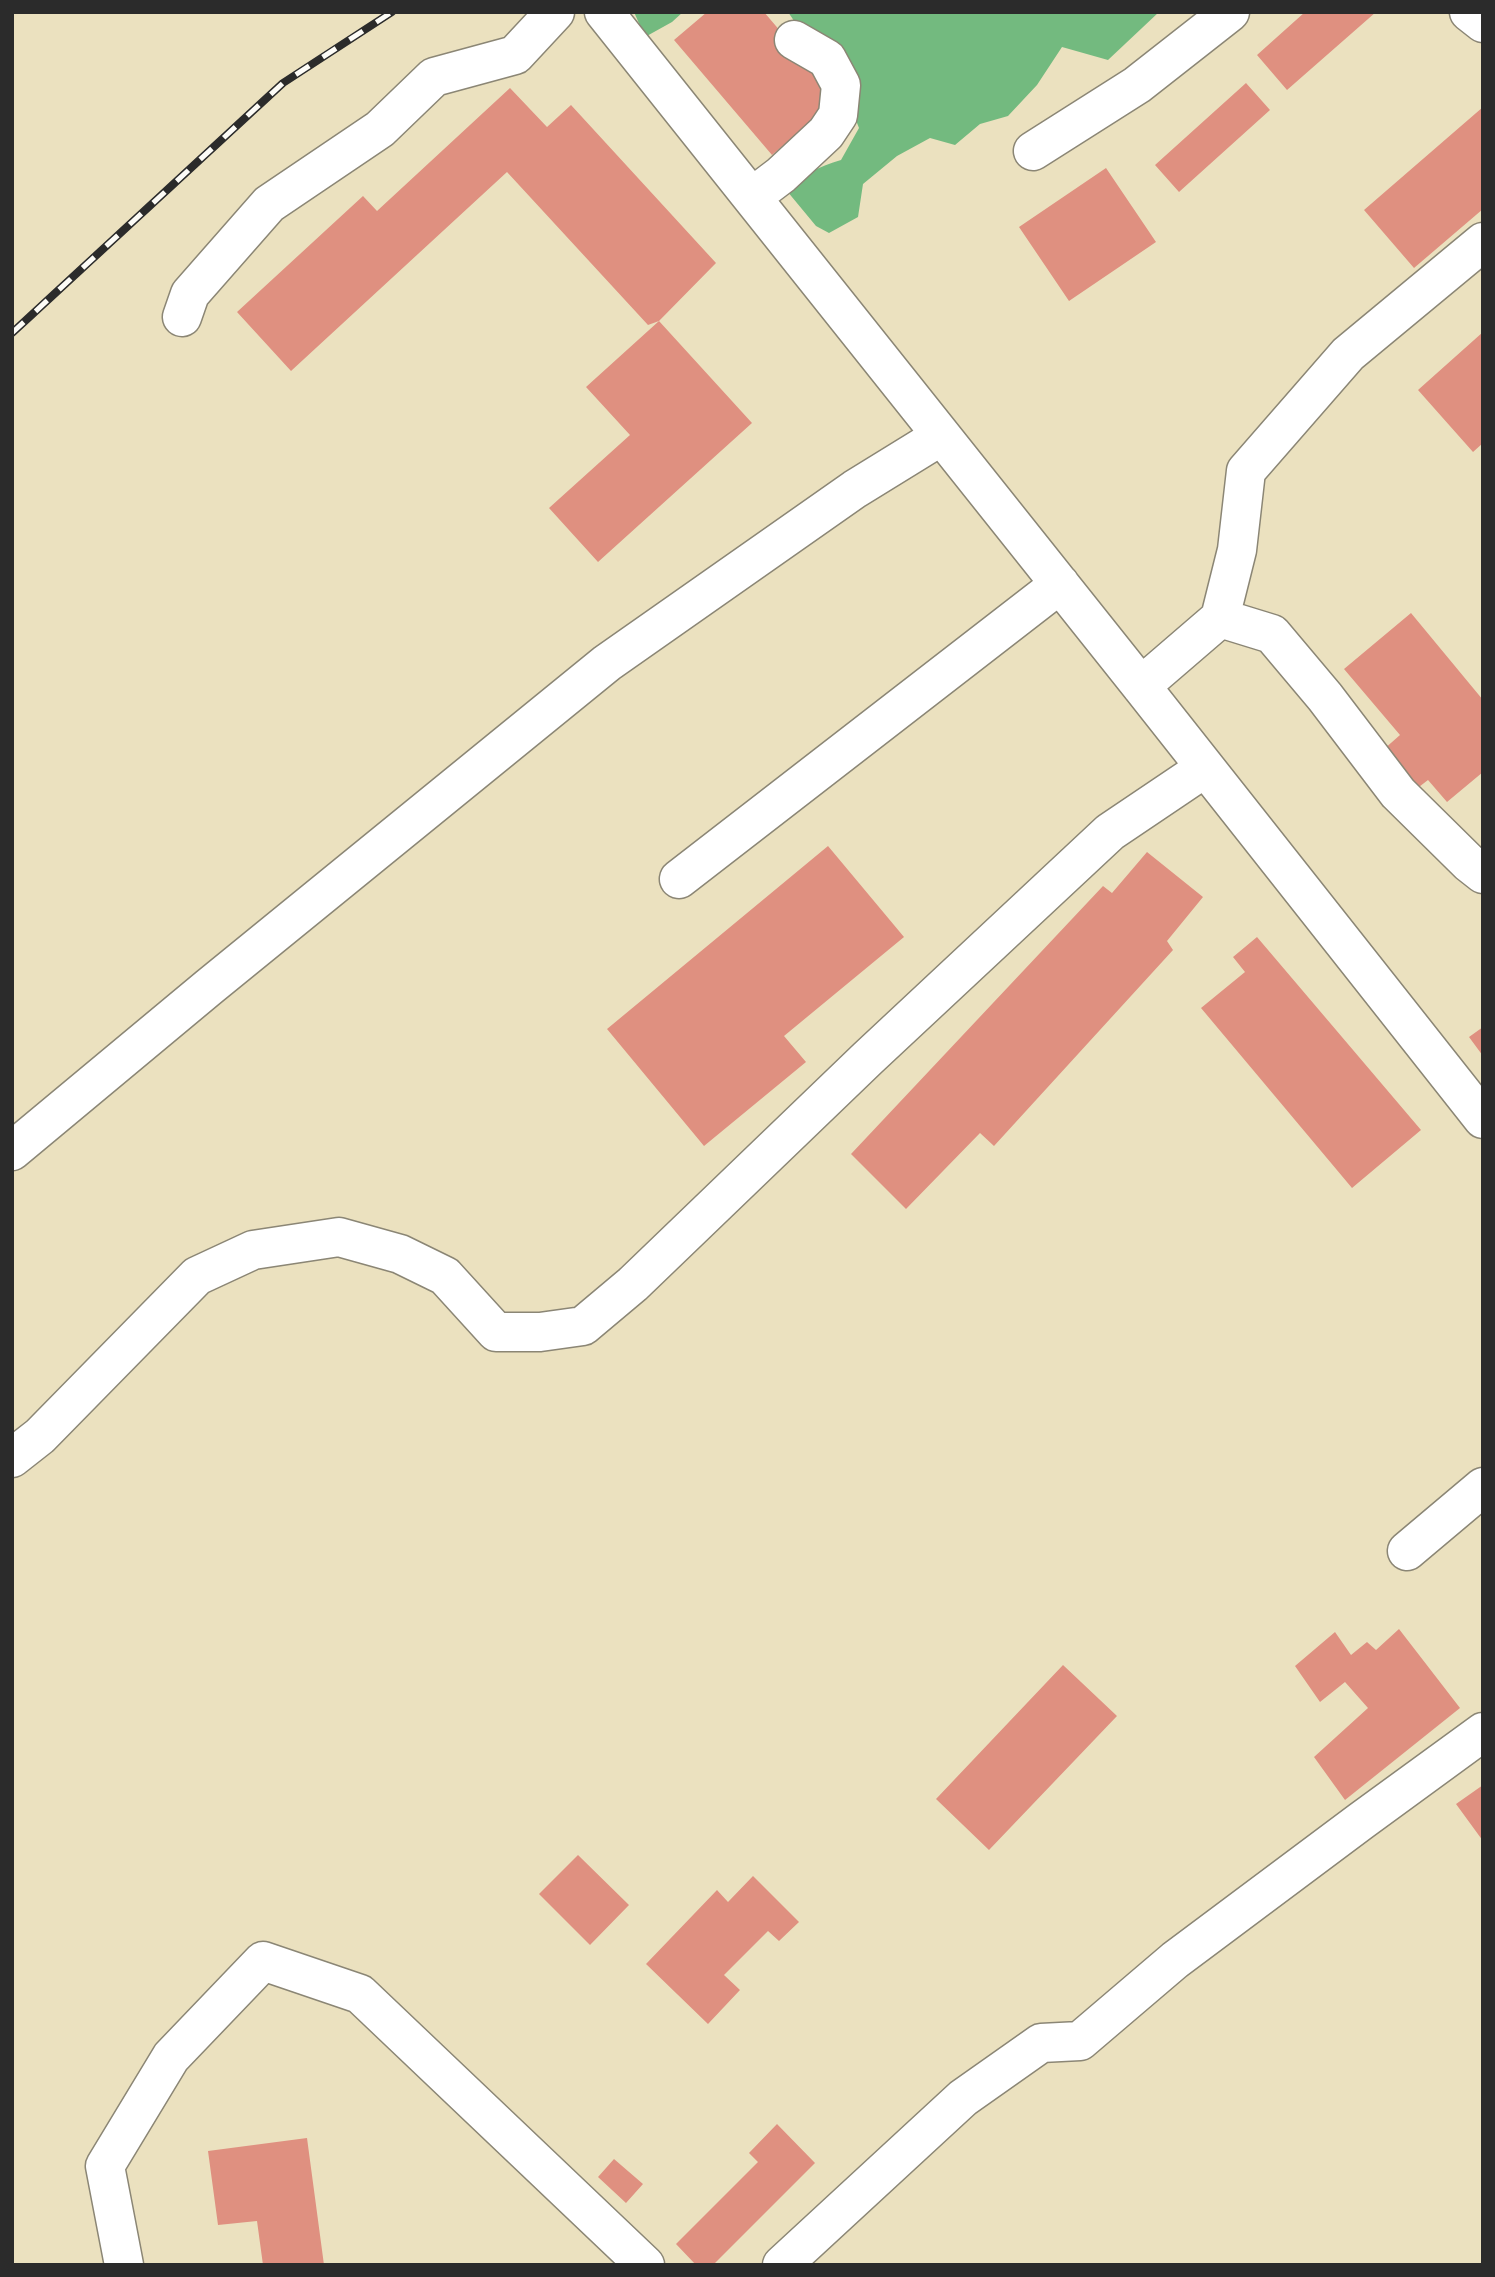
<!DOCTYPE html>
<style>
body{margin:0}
#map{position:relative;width:1495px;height:2277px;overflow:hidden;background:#ebe1bf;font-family:"EB Garamond",serif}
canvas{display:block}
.frame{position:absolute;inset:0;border:14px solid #2b2b2b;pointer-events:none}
</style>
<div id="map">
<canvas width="1495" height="2277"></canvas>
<div class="frame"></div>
</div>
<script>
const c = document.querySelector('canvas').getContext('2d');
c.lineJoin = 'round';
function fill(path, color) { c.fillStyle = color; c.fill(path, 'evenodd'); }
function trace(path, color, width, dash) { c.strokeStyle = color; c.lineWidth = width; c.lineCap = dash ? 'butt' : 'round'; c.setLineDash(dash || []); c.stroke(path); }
fill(new Path2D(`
 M634,12H683L672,22L645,37Z
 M788,12H1159L1108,60L1062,47L1037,85L1008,116L980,124L955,145L930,138L897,156L863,184L858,217L829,233L816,226L787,191C803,175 819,166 841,160L859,128L848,100Z`), '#73ba7f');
fill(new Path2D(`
 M707,12H764L838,99L772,155L674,40Z
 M1305,12H1376L1287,90L1257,55Z
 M1246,83L1270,110L1179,192L1155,165Z
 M510,88L547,127L571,105L716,263L659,321L648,325L507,172L291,371L237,312L363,196L377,211Z
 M1483,107V209L1414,268L1364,210Z
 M1106,168L1156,242L1069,301L1019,227Z
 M659,321L752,423L598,562L549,508L630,435L586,387Z
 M1483,332V443L1473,452L1418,390Z
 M1411,613L1483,700V772L1447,802L1428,780L1415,790L1383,750L1400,735L1344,669Z
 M828,846L904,937L784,1036L806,1062L704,1146L607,1029Z
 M1147,852L1203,897L1167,941L1173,950L994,1146L980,1133L906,1209L851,1154L1103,886L1112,893Z
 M1257,937L1421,1130L1352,1188L1201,1008L1245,972L1233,957Z
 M1483,1027V1056L1469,1037Z
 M1399,1629L1460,1708L1345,1800L1314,1757L1368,1708L1345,1682L1320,1702L1295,1666L1335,1632L1351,1655L1367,1642L1376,1650Z
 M1063,1665L1117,1716L989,1850L936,1799Z
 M1483,1785V1841L1456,1804Z
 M578,1855L629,1905L590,1945L539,1894Z
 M753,1876L799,1922L779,1941L768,1931L724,1975L740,1990L708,2024L646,1964L717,1890L728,1902Z
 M777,2124L815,2163L713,2265H696L676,2244L758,2162L749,2153Z
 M307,2138L324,2265H263L257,2221L218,2225L208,2151Z
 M614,2159L643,2184L626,2203L598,2177Z`), '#df9080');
const minor = new Path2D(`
 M604,12L1141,686L1483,1119
 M1469,12L1483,23
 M1033,151L1137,85L1230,12
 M752,197L781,175L826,133L838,115L841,85L827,59L794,40
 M182,317L190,294L269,204L380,129L434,77L515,55L555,12
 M1220,618L1272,634L1325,697L1398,793L1469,863L1483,874
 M1141,686L1220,618L1237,550L1246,471L1348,354L1483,242
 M679,879L1060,584
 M12,1151L209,987L607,663L855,489L941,436
 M12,1458L40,1436L197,1276L253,1250L339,1237L400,1254L445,1276L496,1332H540L583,1326L633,1284L868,1058L1110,832L1205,768
 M1407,1551L1483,1487
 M124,2265L105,2166L171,2057L263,1961L360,1994L645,2265
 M782,2265L963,2098L1041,2043L1080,2041L1175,1960L1361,1821L1483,1732`);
trace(minor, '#8b8675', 41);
trace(minor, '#fff', 38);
const rail = new Path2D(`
 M12,333L283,83L392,12`);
trace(rail, '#2b2b2b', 8);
trace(rail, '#fdfcf7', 5, [16]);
</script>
